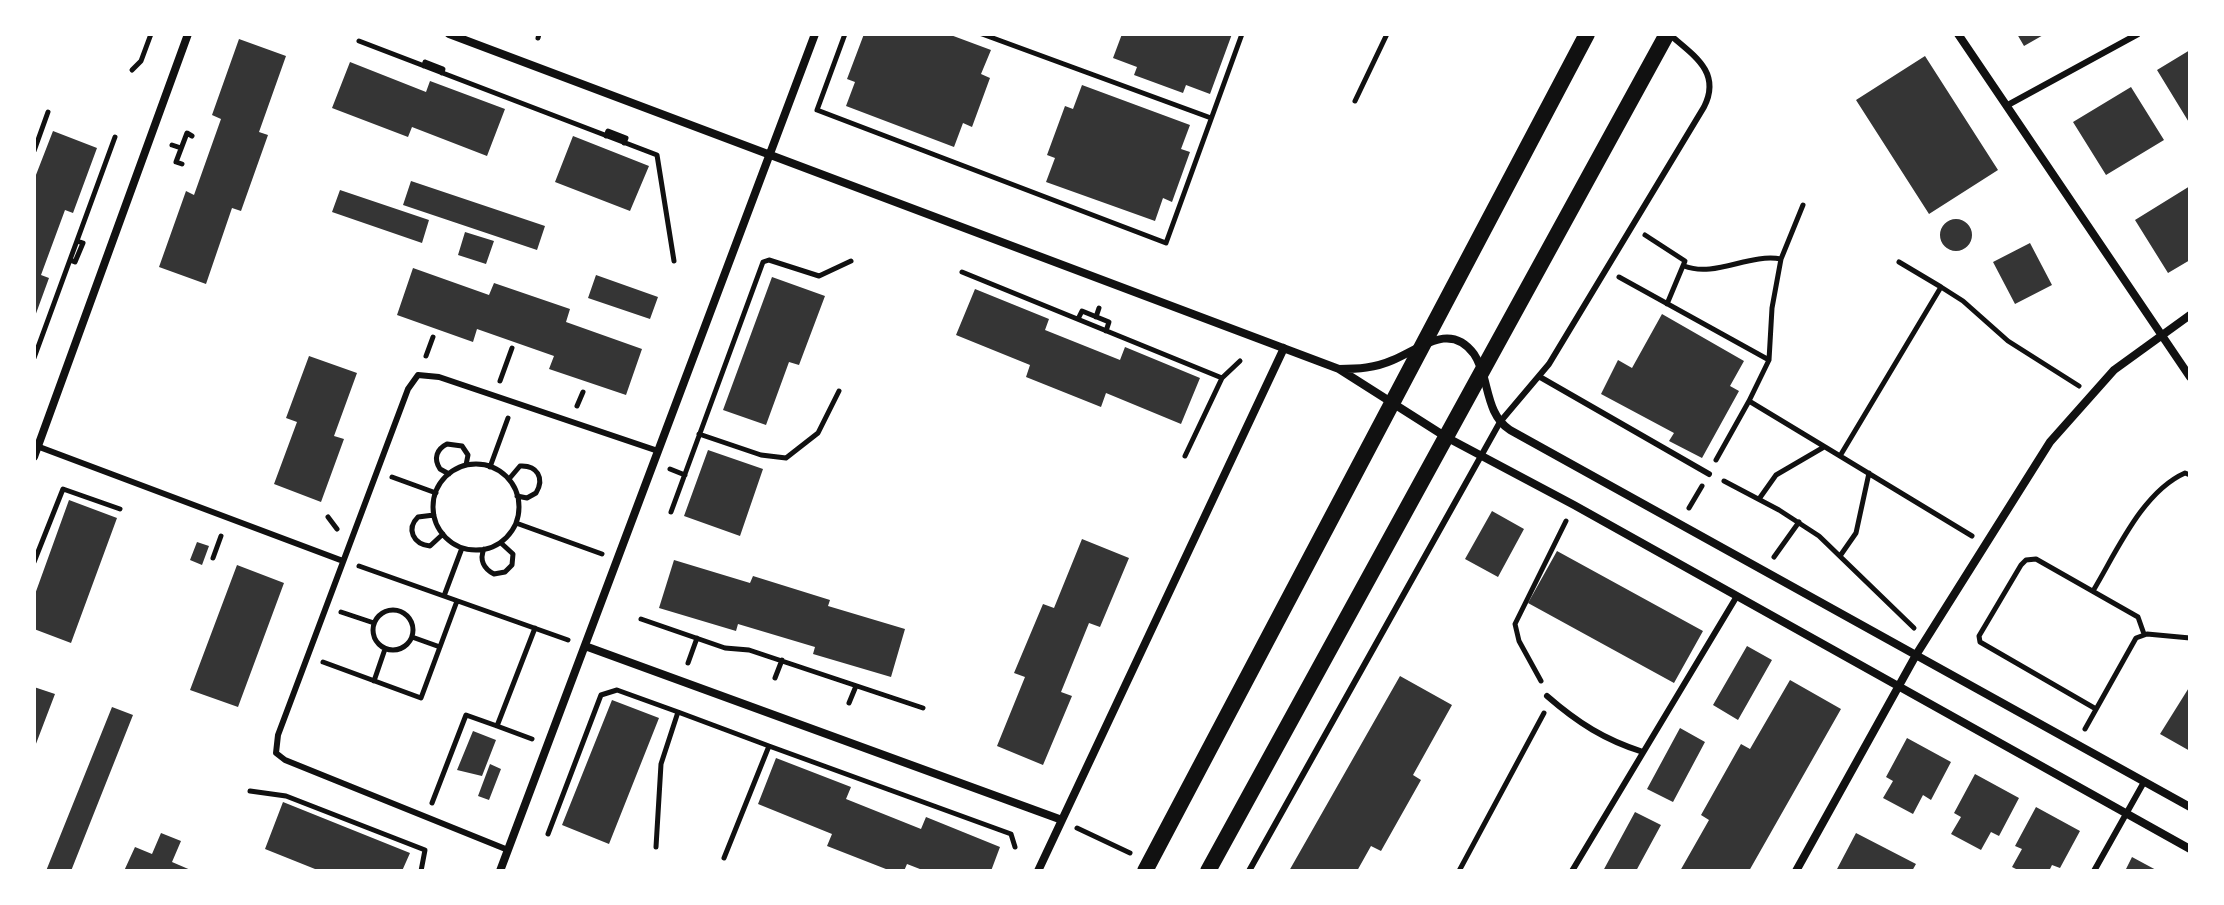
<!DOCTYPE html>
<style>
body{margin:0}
#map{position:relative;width:2224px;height:905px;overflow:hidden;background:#fff;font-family:"Public Sans",sans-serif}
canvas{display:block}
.frame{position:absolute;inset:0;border:36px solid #fff;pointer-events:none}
</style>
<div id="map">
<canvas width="2224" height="905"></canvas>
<div class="frame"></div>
</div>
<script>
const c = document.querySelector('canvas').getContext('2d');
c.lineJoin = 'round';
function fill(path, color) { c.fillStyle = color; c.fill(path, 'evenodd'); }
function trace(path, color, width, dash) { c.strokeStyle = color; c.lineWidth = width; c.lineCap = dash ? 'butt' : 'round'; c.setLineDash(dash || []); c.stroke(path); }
fill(new Path2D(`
 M864,34H948L991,50L981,74L990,78L972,127L963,123L954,147L846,106L855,82L847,79Z
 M1122,34H1232L1210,94L1186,85L1183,93L1134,75L1137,67L1113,58Z
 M2017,34H2045L2024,46Z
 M239,39L286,56L259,132L268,135L241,211L232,208L206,284L159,267L186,191L194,195L221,119L212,115Z
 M2190,50V124L2157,70Z
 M1925,56L1998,170L1929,214L1856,100Z
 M350,62L426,92L430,81L505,109L487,156L412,127L408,137L332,108Z
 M1082,85L1190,125L1181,149L1190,152L1172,202L1163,198L1155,221L1046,182L1055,158L1047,155L1065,106L1073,109Z
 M2131,87L2164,140L2106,175L2073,122Z
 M53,131L97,148L73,213L65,210L41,275L49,278L34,319V180Z
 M573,136L649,166L630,211L555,182Z
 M411,181L545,226L537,250L403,205Z
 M2190,186V260L2168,273L2135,220Z
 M340,190L429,220L422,243L332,212Z
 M1940 235a16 16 0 1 1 32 0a16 16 0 1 1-32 0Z
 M465,232L494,241L486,264L458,255Z
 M2030,243L2052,285L2015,304L1993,262Z
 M413,268L489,295L494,283L570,309L566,322L642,349L626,395L549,369L554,356L477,329L473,342L397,315Z
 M596,275L658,297L650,319L588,298Z
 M772,277L825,296L799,365L789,362L766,425L723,410Z
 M975,289L1049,319L1045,330L1120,360L1125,347L1200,378L1181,424L1106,393L1101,407L1026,377L1030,365L956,335Z
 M1662,314L1744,361L1730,386L1739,391L1702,458L1669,441L1674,433L1601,394L1618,360L1632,368Z
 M309,356L357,373L334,436L344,439L321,502L274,484L297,422L286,418Z
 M708,450L763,469L740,536L684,516Z
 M69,500L117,518L71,643L34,629V597Z
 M1492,511L1524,529L1498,577L1465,559Z
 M1082,539L1129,558L1100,627L1089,623L1061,692L1072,696L1043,765L997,746L1025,677L1014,673L1043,604L1054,608Z
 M197,542L209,546L202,565L190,560Z
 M1557,551L1703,631L1674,683L1528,603Z
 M674,560L750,583L753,576L830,600L828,606L905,629L891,677L813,654L815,647L738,624L736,631L659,608Z
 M237,565L284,583L238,707L190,690Z
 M1747,646L1772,660L1738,720L1713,705Z
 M1400,676L1452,705L1413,775L1421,780L1381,851L1371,846L1357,871H1289Z
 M1790,680L1841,709L1749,871H1680L1709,820L1701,815L1741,744L1750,749Z
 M2190,686V751L2160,734Z
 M34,687L55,694L34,749Z
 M612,700L659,718L609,844L562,825Z
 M112,707L133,715L71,871H46Z
 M1680,728L1705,742L1673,802L1647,789Z
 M473,731L496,740L482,776L457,770Z
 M1907,738L1951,762L1931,800L1923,795L1913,814L1883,798L1893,781L1886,777Z
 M776,758L851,787L846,799L921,829L926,817L1000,847L991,871H925L907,864L904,871H891L827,846L832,834L758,804Z
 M490,764L501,769L489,800L478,796Z
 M1975,774L2019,798L1999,836L1991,832L1981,850L1951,834L1961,817L1954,813Z
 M283,802L410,853L402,871H320L265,849Z
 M2036,807L2080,831L2060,868L2052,865L2049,871H2020L2012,867L2022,849L2015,846Z
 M1635,812L1661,825L1636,871H1603Z
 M161,833L181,841L172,862L193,871H124L135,847L152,854Z
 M1856,833L1916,864L1912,871H1836Z
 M2132,857L2158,871H2125Z`), '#353535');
trace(new Path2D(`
 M845,34L817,110L1166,243L1242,34
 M982,34L1211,118
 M538,38L539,34
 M359,41L657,155L674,261
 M424,66L425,62L443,69L442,73
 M132,70L141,61L151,34
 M1355,101L1387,34
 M606,136L608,131L626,138L624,143
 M172,145L181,148
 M34,151L48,112
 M182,164L176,162L187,133L192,136
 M1803,205L1781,259L1772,308L1769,360L1749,401L1840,456
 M1645,235L1685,261L1667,304
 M70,260L75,262L83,243L77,241
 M1899,262L1941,287
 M1684,266C1715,278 1749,253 1781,259
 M962,272L1222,378L1185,456
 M1619,277L1769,360
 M1096,317L1099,308
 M1078,319L1082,311L1109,322L1106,331
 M426,356L433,337
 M34,358L115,137
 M1222,378L1240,361
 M500,381L512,348
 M577,406L583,392
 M699,434L761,455L786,458L818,433L839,391
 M1716,460L1749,401
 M433 507a43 43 0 1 1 86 0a43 43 0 1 1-86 0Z
 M490,467L508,418
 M670,469L685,475
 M449,474L440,469C433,458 437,449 447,444L462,446L468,455L466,465
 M392,477L436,493
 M509,479L520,466C537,465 545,478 536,493L527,498L517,496
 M1724,481L1779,510L1819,536L1914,628
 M1759,499L1776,475L1824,447
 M1689,508L1702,486
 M671,512L763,262L769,260L819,276L851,261
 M434,515L418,517C406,529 413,544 430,546L443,534
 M328,517L337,529
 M516,523L602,554
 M1972,536L1840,456L1941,287L1963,301L2008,341L2079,386
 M484,549C479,560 484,569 494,574L505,572L512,565L513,554L501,543
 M1840,556L1856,533L1869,473
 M1774,557L1799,522
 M213,558L221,536
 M34,562L63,489L120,509
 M359,566L568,640
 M2093,591C2116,553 2142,492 2185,473L2190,475
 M444,596L462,548
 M373 630a20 20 0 1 1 40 0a20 20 0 1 1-40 0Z
 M341,612L374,623
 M641,619L725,648L749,650L923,708
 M412,637L440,647
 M323,662L421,698L457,601
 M688,663L697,638
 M775,678L782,660
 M374,681L385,649
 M1541,681L1519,641L1515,624L1566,521
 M849,703L856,686
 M2096,709L1980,642L1979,636L2021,565L2026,560L2036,559L2138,617L2144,634
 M678,712L769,746
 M2085,729L2136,638L2147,634L2190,638
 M532,739L497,726L535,628
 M250,791L286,796L425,850L421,871
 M432,803L466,715L497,726
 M1077,828L1130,853
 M548,834L601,695L617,690L678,712L661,764L656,847
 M724,858L769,746L1011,834L1015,847
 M1459,871L1544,713`), '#111', 5);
trace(new Path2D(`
 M2006,106L2138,34
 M1540,377L1709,474
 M34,445L343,561
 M1547,696C1578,723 1605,740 1643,752
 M508,850L285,760L276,753L278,735L408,389L418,375L439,377L658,451
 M1249,871L1500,422L1549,364L1704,107C1722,72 1693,55 1669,34
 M1572,871L1737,596
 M2094,871L2144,782`), '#111', 6);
trace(new Path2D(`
 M449,34L1339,369
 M1958,34L2190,377
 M34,457L188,34
 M585,646L1062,820
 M2190,807L1510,430C1484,413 1490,377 1474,354C1450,321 1420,349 1393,360C1375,368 1358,369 1339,369L1446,437L1574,505L2190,849
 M500,871L815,34
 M1038,871L1284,348
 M1796,871L1916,655L2050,442L2114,370L2190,315`), '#111', 8);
trace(new Path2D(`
 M1145,871L1587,34
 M1208,871L1667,34`), '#111', 16);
</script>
